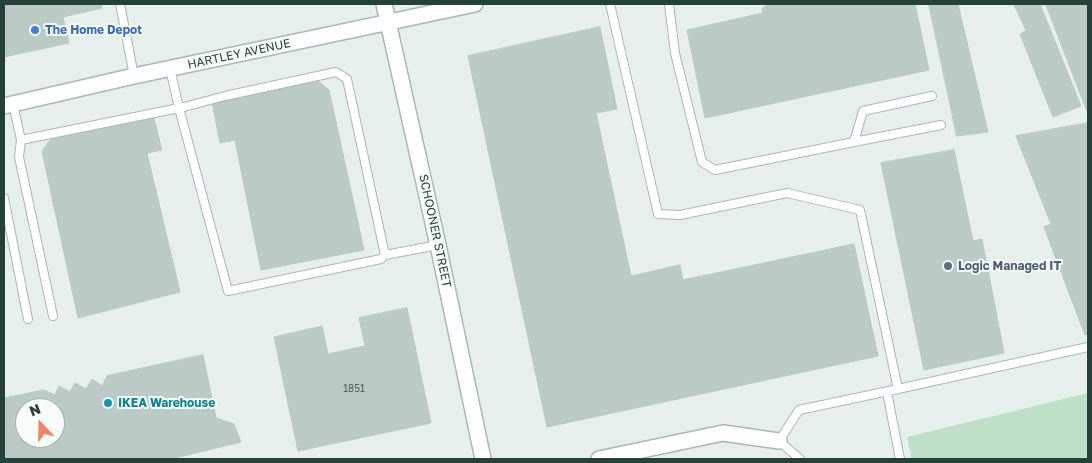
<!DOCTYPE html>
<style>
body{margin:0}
#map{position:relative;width:1092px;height:463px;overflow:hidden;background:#e6efeb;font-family:"Golos Text",sans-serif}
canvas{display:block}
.frame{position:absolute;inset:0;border:5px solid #24423a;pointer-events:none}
.north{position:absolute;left:15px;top:398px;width:50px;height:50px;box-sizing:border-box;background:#f7fbf9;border:1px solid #a3b1ad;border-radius:50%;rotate:339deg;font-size:14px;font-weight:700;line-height:20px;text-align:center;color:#24423a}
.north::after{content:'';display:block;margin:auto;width:18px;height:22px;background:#f4845f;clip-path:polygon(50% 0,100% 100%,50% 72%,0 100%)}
</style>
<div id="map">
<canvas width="1092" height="463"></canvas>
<div class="frame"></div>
<div class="north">N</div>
</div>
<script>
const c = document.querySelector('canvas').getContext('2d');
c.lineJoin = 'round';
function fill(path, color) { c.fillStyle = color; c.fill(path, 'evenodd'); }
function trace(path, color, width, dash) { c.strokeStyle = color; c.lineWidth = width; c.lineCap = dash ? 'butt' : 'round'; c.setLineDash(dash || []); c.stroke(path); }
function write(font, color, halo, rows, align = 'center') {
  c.font = font + ' "Golos Text",sans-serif'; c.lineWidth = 4; c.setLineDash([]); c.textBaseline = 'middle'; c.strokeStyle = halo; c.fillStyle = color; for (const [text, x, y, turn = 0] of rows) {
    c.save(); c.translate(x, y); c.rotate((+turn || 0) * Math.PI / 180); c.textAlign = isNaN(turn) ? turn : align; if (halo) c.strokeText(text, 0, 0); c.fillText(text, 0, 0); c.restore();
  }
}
fill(new Path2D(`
 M1088,393V459H912L907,437Z`), '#bfe0c8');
const building = new Path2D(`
 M4,4H101L102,8L63,17L69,43L4,57Z
 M769,4H915L929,70L705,118L687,30L763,13L762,9Z
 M929,4H958L988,132L957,136Z
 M1014,4H1040L1081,106L1053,117L1020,34L1026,31Z
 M1046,4H1088V114Z
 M600,27L617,109L596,113L631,276L680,265L683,280L854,244L878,356L547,427L468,56Z
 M317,80L329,90L364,250L261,270L235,140L220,143L212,102Z
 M153,115L162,150L147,153L180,292L78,318L42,151L50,140Z
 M1088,123V334L1085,335L1044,227L1051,224L1016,136Z
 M954,150L973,241L982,239L1004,353L924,370L881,163Z
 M407,308L431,423L298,451L274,337L322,326L328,354L365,346L359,318Z
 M203,355L216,418L234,424L241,442L171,459H4V398L44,390L55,395L59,386L70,392L75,383L86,389L92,379L102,386L107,376ZM25,408H55V438H25Z`);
fill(building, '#bbcac4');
trace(building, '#b8c9c2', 1);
const service = new Path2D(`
 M120,4L134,76
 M610,4L658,214L680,215L787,193L860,210L898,389
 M669,4L675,53L702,162L715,170L854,142L863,111L932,96
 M170,69L179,108L228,291L381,259L385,255L438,245
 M13,104L21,140L19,157L53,316
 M21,140L184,107L225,96L336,72L347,79L385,255
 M854,142L941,125
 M4,198L28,319
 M887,392L900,459
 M800,459L779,441L799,410L898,389L1088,347`);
const minor = new Path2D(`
 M384,4L438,245L483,459
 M4,106L134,76L475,4
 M599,459L723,433L779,441`);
trace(service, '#a8b8b2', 10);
trace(minor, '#a8b8b2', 18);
trace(service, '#fff', 8);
trace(minor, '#fff', 15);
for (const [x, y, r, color] of [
 [35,30,5,"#3f7fe0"],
 [948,266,5,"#5c6f8a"],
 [108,403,5,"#0f9aa8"]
]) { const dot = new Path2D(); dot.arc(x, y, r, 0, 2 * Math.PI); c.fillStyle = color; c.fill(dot); trace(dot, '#f7fbf9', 2); }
write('10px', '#4a645c', null, [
 ["1851",354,389]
]);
write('bold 12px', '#366cbe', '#f7fbf9', [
 ["The Home Depot",45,30]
], 'left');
write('12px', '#24423a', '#f7fbf9', [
 ["HARTLEY AVENUE",239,54,-12],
 ["SCHOONER STREET",435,231,78]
]);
write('bold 12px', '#4e5e75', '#f7fbf9', [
 ["Logic Managed IT",958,266]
], 'left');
write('bold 12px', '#0d838f', '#f7fbf9', [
 ["IKEA Warehouse",118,403]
], 'left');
</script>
